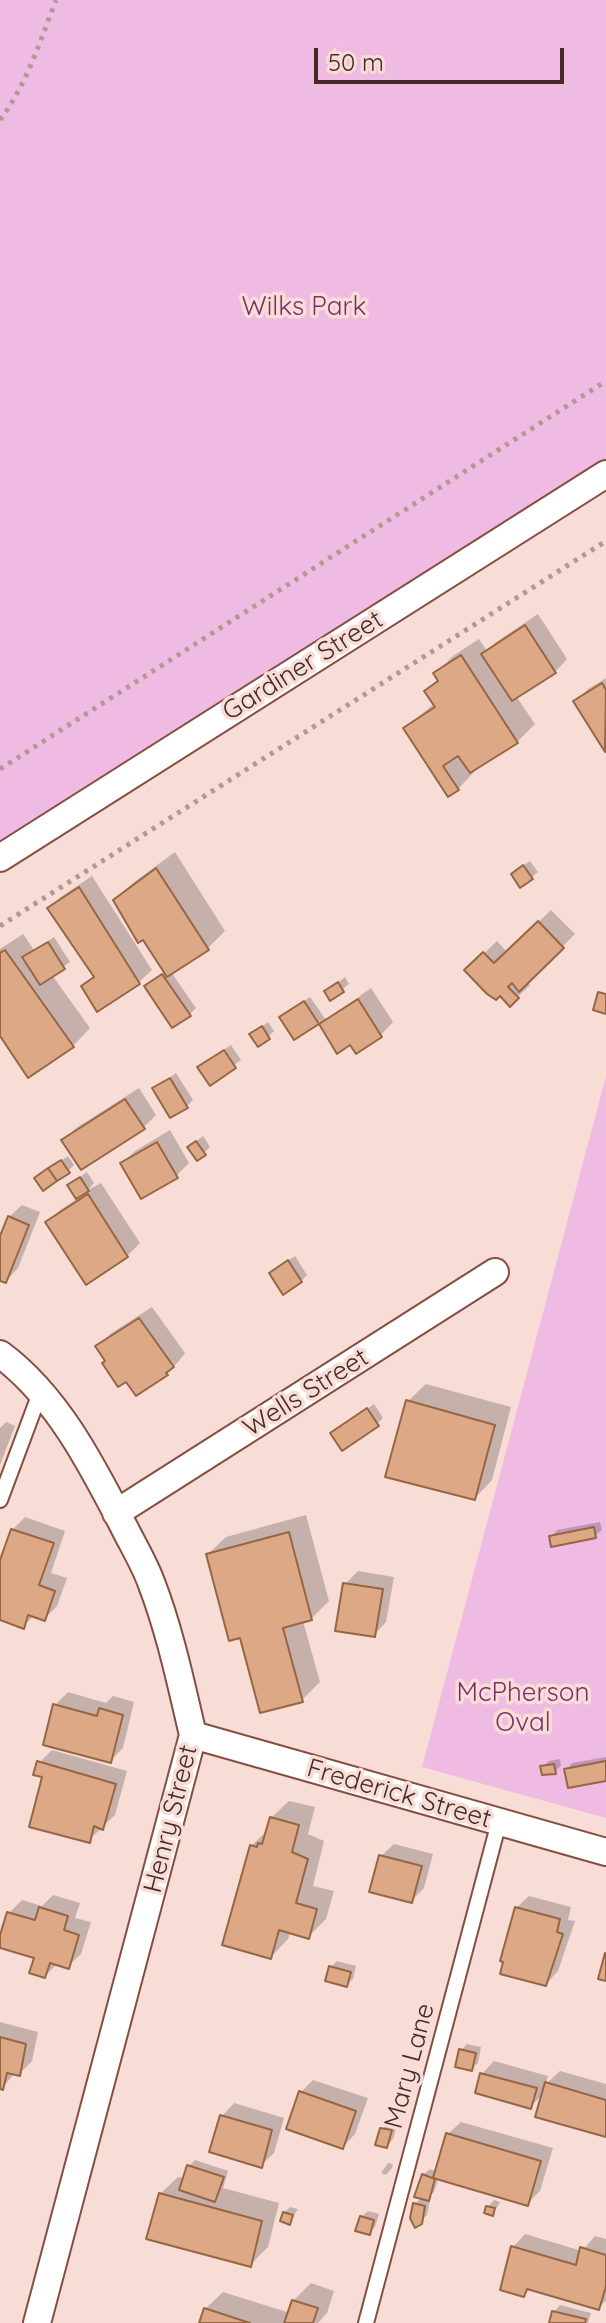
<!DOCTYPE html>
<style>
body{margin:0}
#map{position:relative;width:606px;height:2323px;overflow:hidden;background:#f8ddd6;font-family:Quicksand,sans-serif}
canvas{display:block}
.scale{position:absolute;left:314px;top:48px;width:250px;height:36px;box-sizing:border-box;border:4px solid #442b25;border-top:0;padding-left:10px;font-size:24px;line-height:28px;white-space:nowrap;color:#442b25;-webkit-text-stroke:6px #f8ddd6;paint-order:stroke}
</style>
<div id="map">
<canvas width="606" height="2323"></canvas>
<div class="scale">50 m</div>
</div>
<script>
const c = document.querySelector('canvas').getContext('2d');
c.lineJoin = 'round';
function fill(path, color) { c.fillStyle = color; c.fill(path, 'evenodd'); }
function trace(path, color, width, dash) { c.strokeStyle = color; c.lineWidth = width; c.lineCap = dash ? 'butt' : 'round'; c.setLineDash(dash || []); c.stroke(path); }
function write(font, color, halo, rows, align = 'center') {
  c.font = font + ' Quicksand,sans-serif'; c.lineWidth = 7; c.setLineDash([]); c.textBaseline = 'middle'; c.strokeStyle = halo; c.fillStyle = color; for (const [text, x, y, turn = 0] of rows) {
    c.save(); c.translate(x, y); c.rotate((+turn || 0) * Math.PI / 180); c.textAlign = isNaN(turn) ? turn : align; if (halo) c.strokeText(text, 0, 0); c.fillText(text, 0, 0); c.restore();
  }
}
fill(new Path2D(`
 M0,0H606V474L0,858Z
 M606,1076V1818L422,1767Z`), '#f0bbe3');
fill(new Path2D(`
 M538,614L567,659L555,672L516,696L535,724L517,742L473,769L475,771L458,789L405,728L435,703L426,691L439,678L436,673L453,656L479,639L487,651L496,642Z
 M606,678V749L605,750L575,702L588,689Z
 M175,852L225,931L208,948L171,972L196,1008L190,1014L146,986L165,972L116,900L133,883Z
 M530,861L538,872L531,878L519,868Z
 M92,876L152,970L139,982L98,1009L83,987L95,975L49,908L62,896Z
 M551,910L575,934L527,982L530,985L510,1004L467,970L497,941L507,952Z
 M23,934L34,950L54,937L70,962L52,975L90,1028L73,1046L0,1032V949Z
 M345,977L349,984L331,998L326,992Z
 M371,988L393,1022L381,1035L356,1051L351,1043L338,1051L319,1021L295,1037L288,1012L310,997L326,1020Z
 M268,1022L274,1031L268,1037L252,1034Z
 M231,1045L241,1060L210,1083L206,1062Z
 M176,1073L193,1100L187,1106L155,1089Z
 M139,1088L156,1115L144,1127L82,1168L64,1141L76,1128Z
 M170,1130L189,1163L176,1176L123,1163L135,1151Z
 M203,1136L210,1147L204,1153L195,1142Z
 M68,1156L74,1165L68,1171L43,1172Z
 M87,1172L94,1183L88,1190L101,1183L140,1243L127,1256L86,1282L48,1222L60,1210L78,1198L69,1185Z
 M22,1205L40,1212L18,1268L6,1281L0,1279V1242L9,1217Z
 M295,1256L307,1275L301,1281L277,1268Z
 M152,1307L185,1353L179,1361L166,1374L107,1360L98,1347L110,1334Z
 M426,1384L511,1407L492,1480L475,1498L408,1401Z
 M374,1404L383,1418L377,1424L333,1433Z
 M6,1422L15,1426L0,1465V1428Z
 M306,1515L329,1601L311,1619L303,1621L320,1682L302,1700L242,1636L208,1554L226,1537Z
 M25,1517L65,1531L51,1573L67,1578L57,1606L45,1618L35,1615L23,1626L0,1618V1566L12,1530Z
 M600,1522L602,1530L595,1536L551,1537L557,1530Z
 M358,1571L394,1577L386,1622L374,1635L345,1584Z
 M68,1692L106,1703L113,1696L134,1702L123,1748L110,1761L55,1705Z
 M52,1750L127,1771L115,1815L89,1840L45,1776L39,1763Z
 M606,1757V1779L566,1770L572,1763Z
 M560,1759L561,1765L555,1772L543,1767L549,1761Z
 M289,1801L315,1807L308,1834L324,1841L313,1886L334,1891L326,1919L309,1936L291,1931L288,1939L271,1957L251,1846L269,1829L271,1818Z
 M394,1844L433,1854L424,1888L411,1901L381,1856Z
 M53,1895L80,1903L75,1918L91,1922L81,1954L68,1966L58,1963L45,1976L36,1957L0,1946V1942L9,1913L22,1900L42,1906Z
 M529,1896L571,1907L568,1920L575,1921L558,1971L546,1984L516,1908Z
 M337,1961L356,1966L353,1979L346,1985L331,1967Z
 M0,2022L38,2032L32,2061L19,2074L15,2073L2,2088L0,2087Z
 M467,2044L481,2047L478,2063L471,2069L461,2050Z
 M494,2061L548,2076L546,2084L560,2071L606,2084V2135L544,2093L531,2106L482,2074Z
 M313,2080L368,2098L355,2134L343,2147L301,2092Z
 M234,2103L284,2118L274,2153L261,2165L222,2116Z
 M461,2122L553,2148L540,2191L528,2203L439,2177L434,2192L427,2199L430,2200L427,2215L420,2222L415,2204L422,2197L423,2175L430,2169L437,2172L448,2134Z
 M388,2123L397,2125L393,2139L387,2146L382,2129Z
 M195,2160L228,2171L223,2188L279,2203L268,2247L250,2265L160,2194L178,2177L185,2178L189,2166Z
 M388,2163L393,2164L392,2168L386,2175L381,2173Z
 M494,2200L500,2202L493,2214L488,2207Z
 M290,2207L298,2209L289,2223L284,2213Z
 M368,2211L379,2214L375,2227L369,2233L361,2217Z
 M525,2234L582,2251L595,2236L606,2239V2300L599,2308L531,2288L524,2295L513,2247Z
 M311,2283L334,2291L327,2313L318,2323H201L205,2309L223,2292L290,2313L293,2301Z
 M560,2305L591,2313L588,2323H551L554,2312Z`), '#0003');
const building = new Path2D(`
 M525,625L556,673L512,701L481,654Z
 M461,655L518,743L470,773L458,756L443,766L459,790L448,797L403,728L435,707L424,691L438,681L433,673Z
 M602,683L606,690L605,752L573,701Z
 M523,865L533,879L520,888L511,874Z
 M156,868L209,950L167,977L143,940L138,943L113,900Z
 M79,887L140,984L97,1012L81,986L94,977L47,908Z
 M538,921L564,948L519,992L512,983L508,987L519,998L510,1007L500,996L496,1000L487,994L464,970L483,952L494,963Z
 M48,942L65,969L40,985L22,957Z
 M5,950L74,1047L28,1078L0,1036V953Z
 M162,974L191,1016L172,1028L144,986Z
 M338,982L344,992L330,1001L324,991Z
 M598,992L606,994V1014L593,1010Z
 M358,999L382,1037L356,1054L350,1045L337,1054L319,1024Z
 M304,1001L319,1024L294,1040L279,1017Z
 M262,1026L270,1039L258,1047L249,1034Z
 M224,1050L236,1068L210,1086L197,1067Z
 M170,1078L188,1108L170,1118L152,1088Z
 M125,1099L145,1129L81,1170L61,1140Z
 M196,1141L206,1155L197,1161L187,1147Z
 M157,1142L178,1178L141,1199L120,1163Z
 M61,1160L70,1173L57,1181L48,1168Z
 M48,1168L57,1181L43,1191L34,1178Z
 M80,1177L89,1191L76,1199L67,1185Z
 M88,1194L128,1257L86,1285L45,1222Z
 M8,1216L29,1225L6,1283L0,1281V1236Z
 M288,1260L302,1282L283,1295L269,1273Z
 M139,1318L174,1367L166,1373L168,1375L136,1396L126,1382L118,1387L102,1363L105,1361L95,1346Z
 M406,1400L495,1425L475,1500L385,1477Z
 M367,1408L379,1426L342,1451L330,1433Z
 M594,1527L596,1538L551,1547L549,1536Z
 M11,1529L54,1543L39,1585L55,1591L45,1621L28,1615L24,1629L0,1620V1560Z
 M289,1532L312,1620L283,1628L303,1702L260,1713L240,1638L229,1641L206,1554Z
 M343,1583L383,1589L375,1637L335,1631Z
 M53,1704L97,1716L99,1708L123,1715L111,1763L43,1745Z
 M37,1761L116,1784L103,1830L94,1826L90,1843L29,1827L42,1777L33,1775Z
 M606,1761V1781L568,1788L564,1769Z
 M554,1764L556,1774L542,1775L540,1766Z
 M270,1817L299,1825L292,1852L308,1859L296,1903L317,1909L309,1939L279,1930L271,1959L222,1945L250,1845L257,1847L258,1843L262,1844Z
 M379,1855L422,1866L412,1903L369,1892Z
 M39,1907L68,1916L64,1930L79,1935L69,1969L50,1963L45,1978L29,1973L34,1958L0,1948V1935L7,1912L35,1920Z
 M515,1907L560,1919L557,1932L563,1934L546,1986L500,1974L503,1962L500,1961Z
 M605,1953L606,1954V1981L598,1979Z
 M329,1966L351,1972L347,1987L325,1981Z
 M0,2037L26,2044L20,2076L7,2073L3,2090L0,2089Z
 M459,2049L476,2053L472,2071L455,2067Z
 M480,2073L537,2088L531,2109L475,2093Z
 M545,2082L606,2100V2137L535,2117Z
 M299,2091L356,2111L343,2149L286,2129Z
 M220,2115L272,2130L262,2168L209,2152Z
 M380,2128L392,2130L387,2148L375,2145Z
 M446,2133L541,2161L528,2206L433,2178Z
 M187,2165L224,2177L215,2202L179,2190Z
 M422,2174L435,2179L429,2201L414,2197Z
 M159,2193L262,2221L251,2267L146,2239Z
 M413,2203L425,2206L422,2224L415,2228L410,2218Z
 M486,2206L495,2208L493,2216L484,2213Z
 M283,2212L293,2215L290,2225L280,2221Z
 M360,2216L374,2220L370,2235L355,2231Z
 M511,2246L576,2265L580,2247L606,2255V2286L599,2310L527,2289L524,2297L500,2290Z
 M292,2300L318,2308L313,2323H284Z
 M204,2308L250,2323H199Z
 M552,2311L586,2319L585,2323H549Z`);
fill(building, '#dda885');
trace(building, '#966644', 2);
const lane = new Path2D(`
 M0,1500L40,1393
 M366,2323L499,1822`);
const street = new Path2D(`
 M0,858L606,474
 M0,1354C57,1396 92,1465 124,1527C133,1545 144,1563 151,1582C170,1631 181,1684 193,1735L37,2323
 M116,1513L495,1272
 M193,1735L606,1852`);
trace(lane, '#854e40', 18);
trace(street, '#854e40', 30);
trace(new Path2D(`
 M0,120C27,84 40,41 56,0
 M0,769L606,381
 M0,926L606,541`), '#b39992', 5, [4, 6]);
trace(lane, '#fff', 14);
trace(street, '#fff', 26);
write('26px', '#7a2f6c', '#f8ddd6', [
 ["Wilks Park",304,307],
 ["McPherson",523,1693],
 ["Oval",523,1723]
]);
write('26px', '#442b25', '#f8ddd6', [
 ["Gardiner Street",303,666,-32],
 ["Wells Street",306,1393,-32],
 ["Frederick Street",399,1794,16],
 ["Henry Street",171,1819,-76],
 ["Mary Lane",410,2066,-75]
]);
</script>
